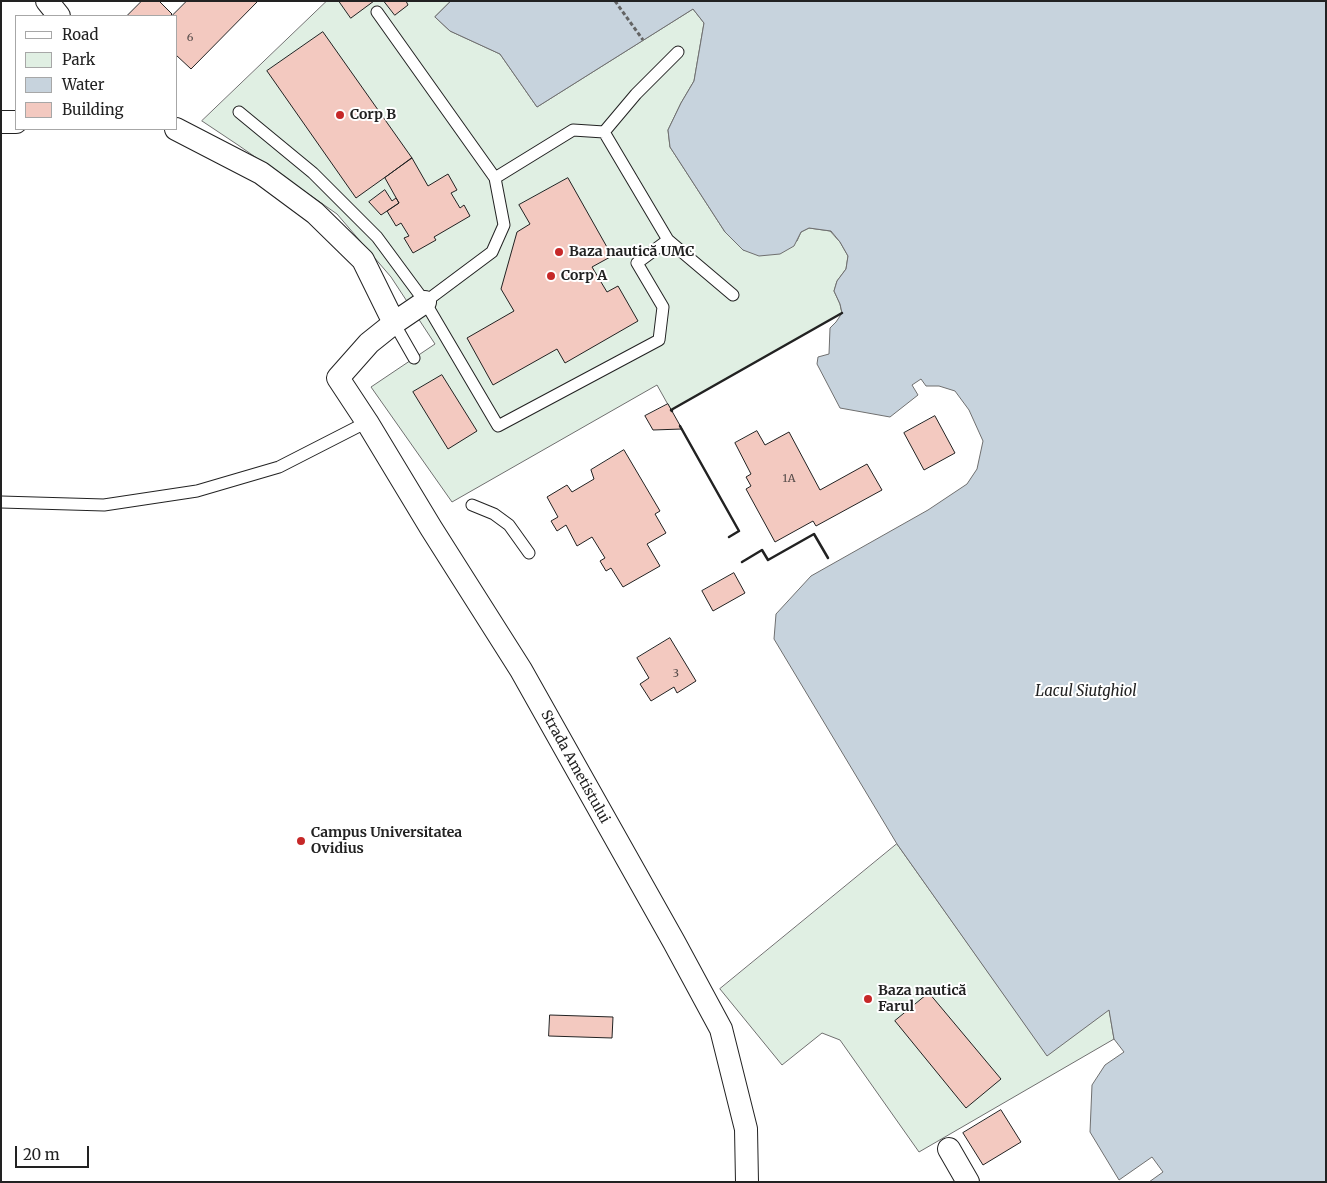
<!DOCTYPE html>
<meta charset="utf-8">
<style>
body{margin:0}
#map{position:relative;width:1327px;height:1183px;overflow:hidden;background:#fff;font-family:Merriweather,serif}
canvas{display:block}
.frame{position:absolute;inset:0;border:2px solid #222;pointer-events:none}
.legend{position:absolute;left:15px;top:15px;width:162px;height:115px;box-sizing:border-box;background:#fff;border:1px solid #a7a7a7;margin:0;padding:6px 9px;list-style:none;font-size:15px;color:#222}
.legend li{display:flex;align-items:center;gap:10px;height:25px}
.legend b{width:25px;border:1px solid #a7a7a7}
.scale{position:absolute;left:15px;top:1146px;width:74px;height:22px;box-sizing:border-box;border:2px solid #222;border-top:0;padding-left:6px;font-size:15px;line-height:18px;white-space:nowrap;color:#222;-webkit-text-stroke:4px #fff;paint-order:stroke}
</style>
<div id="map">
<canvas width="1327" height="1183"></canvas>
<div class="frame"></div>
<ul class="legend">
<li><b style="height:6px;background:#fff"></b>Road</li>
<li><b style="height:14px;background:#e0efe3"></b>Park</li>
<li><b style="height:14px;background:#c7d3dd"></b>Water</li>
<li><b style="height:14px;background:#f3c9c0"></b>Building</li>
</ul>
<div class="scale">20 m</div>
</div>
<script>
const c = document.querySelector('canvas').getContext('2d');
c.lineJoin = 'round';
function fill(path, color) { c.fillStyle = color; c.fill(path, 'evenodd'); }
function trace(path, color, width, dash) { c.strokeStyle = color; c.lineWidth = width; c.lineCap = dash ? 'butt' : 'round'; c.setLineDash(dash || []); c.stroke(path); }
function write(font, color, halo, rows, align = 'center') {
  c.font = font + ' Merriweather,serif'; c.lineWidth = 4; c.setLineDash([]); c.textBaseline = 'middle'; c.strokeStyle = halo; c.fillStyle = color; for (const [text, x, y, turn = 0] of rows) {
    c.save(); c.translate(x, y); c.rotate((+turn || 0) * Math.PI / 180); c.textAlign = isNaN(turn) ? turn : align; if (halo) c.strokeText(text, 0, 0); c.fillText(text, 0, 0); c.restore();
  }
}
const green = new Path2D(`
 M327,1H451L435,17L450,31L500,54L537,107L693,9L704,23L694,81L681,103L668,130L670,147L725,232L743,250L797,241L801,232L809,228L830,231L840,242L848,256L846,269L837,281L834,291L840,304L842,313L671,410L657,385L452,502L371,387L435,344L391,277L337,214L238,145L202,121Z
 M897,844L1047,1055L1109,1009L1114,1039L919,1152L840,1040L822,1033L782,1065L720,989Z`);
fill(green, '#e0efe3');
trace(green, '#6f6f6f', 1);
const water = new Path2D(`
 M451,1H1326V1182H1149L1163,1172L1152,1157L1119,1180L1090,1132L1092,1085L1105,1065L1124,1052L1114,1039L1109,1010L1047,1056L897,844L774,639L776,614L811,576L928,510L967,484L977,469L983,441L969,410L955,391L939,386H926L921,379L912,385L918,395L890,417L840,408L817,364L818,357L829,354L830,328L836,322L842,313L840,304L834,291L837,281L846,269L848,256L840,242L831,231L809,228L801,232L794,246L780,254L759,256L743,250L725,232L670,147L668,130L681,103L694,81L704,23L693,9L537,107L500,54L450,31L435,17Z`);
fill(water, '#c7d3dd');
trace(water, '#6f6f6f', 1);
const building = new Path2D(`
 M142,1H159L172,14L170,16H127Z
 M187,1H258L191,69L176,55V16H172Z
 M339,1H374L351,18Z
 M384,1H406L408,5L395,15Z
 M323,32L412,158L356,198L267,71Z
 M412,158L428,186L448,174L457,190L451,193L460,208L464,205L470,216L434,237L436,240L413,253L404,238L409,236L401,223L396,226L387,211L399,203L385,178Z
 M568,178L612,256L592,267L607,292L618,286L638,321L565,363L557,349L493,385L467,338L514,311L501,289L517,232L530,224L519,205Z
 M385,190L392,201L396,198L399,203L381,215L369,202Z
 M442,375L477,431L448,449L413,392Z
 M668,404L682,429L653,430L645,416Z
 M935,416L955,453L924,470L904,433Z
 M757,431L765,445L789,432L820,490L867,464L882,490L816,526L813,521L775,542L746,489L751,486L746,477L751,474L735,443Z
 M624,450L660,511L655,514L666,533L647,544L660,566L623,587L611,568L606,571L600,561L605,558L592,537L577,546L566,525L557,531L551,521L558,517L547,497L567,485L572,492L594,479L591,470Z
 M734,573L745,593L713,611L702,591Z
 M670,638L696,681L677,693L674,687L651,701L640,684L649,678L637,658Z
 M929,993L1001,1079L966,1108L895,1021Z
 M550,1015L613,1017L612,1038L549,1036Z
 M1001,1110L1021,1142L983,1165L963,1133Z`);
fill(building, '#f3c9c0');
trace(building, '#222', 1);
const service = new Path2D(`
 M377,12L495,178
 M239,112L313,173L377,237L425,302L498,426L659,340L663,307L637,263L668,240
 M604,132L636,94L678,52
 M425,302L492,252L504,225L495,178L573,130L604,132L668,240L733,295
 M394,323L414,358
 M1,502L104,505L197,491L279,467L367,422
 M472,505L494,514L509,525L529,553`);
const minor = new Path2D(`
 M47,1L59,16
 M1,122H16
 M176,129L261,173L315,213L363,260L394,323
 M425,302L394,323L369,343L338,378L367,422L431,528L521,670L674,942L721,1029L746,1129L747,1182
 M949,1149L968,1182`);
trace(service, '#222', 13);
trace(minor, '#222', 24);
trace(new Path2D(`
 M615,1L643,40`), '#646464', 3, [4, 2.5]);
trace(service, '#fff', 11);
trace(minor, '#fff', 22);
trace(new Path2D(`
 M672,411L671,410L842,313
 M680,426L739,531L729,537
 M742,562L762,550L768,560L814,534L828,558`), '#222', 2.5);
for (const [x, y, r, color] of [
 [340,115,5,"#c62828"],
 [559,252,5,"#c62828"],
 [551,276,5,"#c62828"],
 [301,841,5,"#c62828"],
 [868,999,5,"#c62828"]
]) { const dot = new Path2D(); dot.arc(x, y, r, 0, 2 * Math.PI); c.fillStyle = color; c.fill(dot); trace(dot, '#fff', 2); }
write('11px', '#564c4a', null, [
 ["6",190,38],
 ["1A",789,479],
 ["3",676,674]
]);
write('bold 14px', '#222', '#fff', [
 ["Corp B",350,115],
 ["Baza nautică UMC",569,252],
 ["Corp A",561,276],
 ["Campus Universitatea",311,833],
 ["Ovidius",311,849],
 ["Baza nautică",878,991],
 ["Farul",878,1007]
], 'left');
write('14px', '#222', '#fff', [
 ["Strada Ametistului",575,767,61]
]);
write('italic 15px', '#222', '#fff', [
 ["Lacul Siutghiol",1086,692]
]);
</script>
